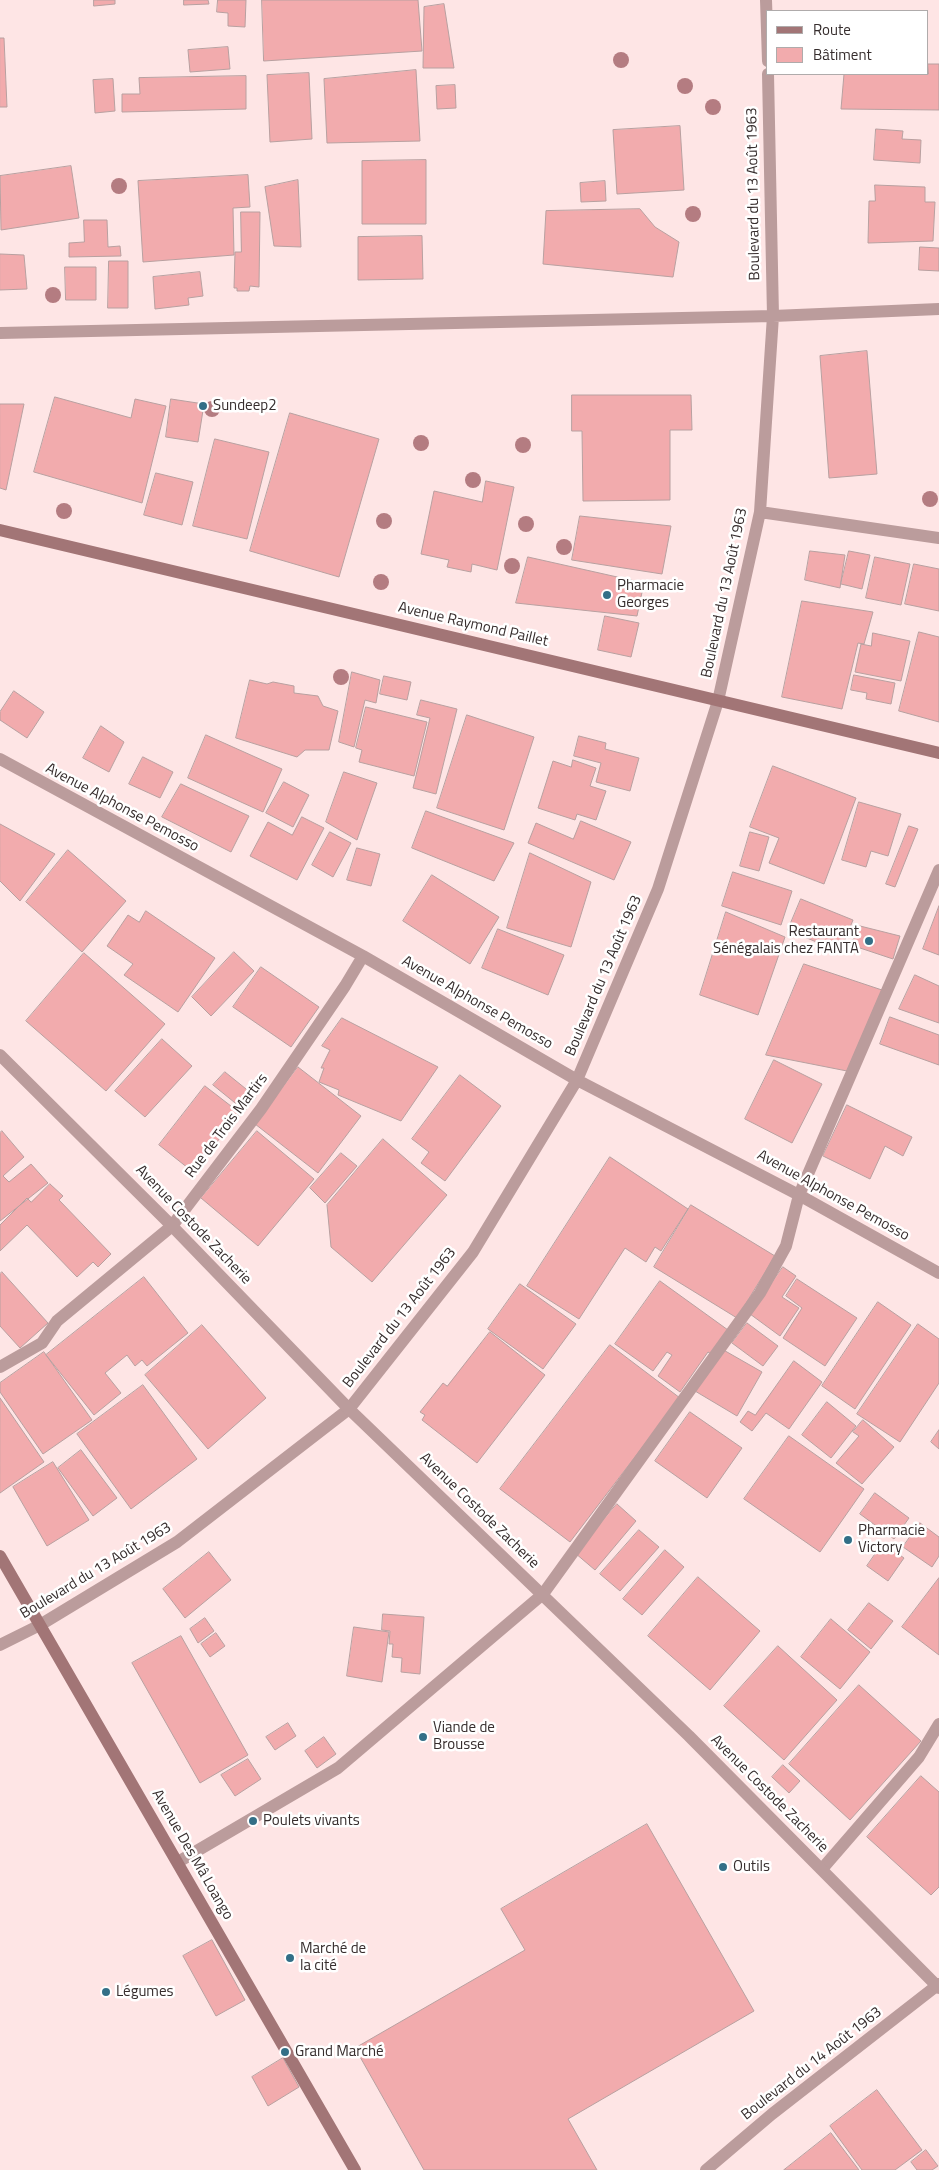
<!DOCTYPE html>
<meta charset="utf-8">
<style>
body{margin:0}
#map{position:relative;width:939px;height:2170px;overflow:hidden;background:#fee5e5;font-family:"Titillium Web",sans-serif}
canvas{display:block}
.legend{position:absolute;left:766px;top:10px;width:162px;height:65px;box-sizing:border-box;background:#fff;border:1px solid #afabab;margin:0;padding:6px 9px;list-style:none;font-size:15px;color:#362d2d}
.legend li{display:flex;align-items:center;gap:10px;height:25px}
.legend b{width:25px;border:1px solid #afabab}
</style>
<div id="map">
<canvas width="939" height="2170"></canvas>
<ul class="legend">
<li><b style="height:6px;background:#a27576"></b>Route</li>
<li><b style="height:14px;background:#f2abad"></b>Bâtiment</li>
</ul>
</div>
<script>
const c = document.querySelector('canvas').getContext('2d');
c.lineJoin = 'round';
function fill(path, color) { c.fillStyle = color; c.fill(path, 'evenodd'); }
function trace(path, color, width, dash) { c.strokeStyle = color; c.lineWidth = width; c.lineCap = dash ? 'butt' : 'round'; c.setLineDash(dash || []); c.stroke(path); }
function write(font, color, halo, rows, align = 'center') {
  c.font = font + ' "Titillium Web",sans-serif'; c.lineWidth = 5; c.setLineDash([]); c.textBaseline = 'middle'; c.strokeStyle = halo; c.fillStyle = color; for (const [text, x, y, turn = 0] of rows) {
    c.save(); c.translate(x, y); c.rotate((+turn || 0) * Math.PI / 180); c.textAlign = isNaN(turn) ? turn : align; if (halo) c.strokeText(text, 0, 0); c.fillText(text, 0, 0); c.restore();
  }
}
const building = new Path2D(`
 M94,0H115V4L94,6Z
 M184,0H208L209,4L184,5Z
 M218,0H246L245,27L228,26V13L217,12Z
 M262,0H418L422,51L264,61Z
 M444,4L454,68H423L424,7Z
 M0,38H4L7,107H0Z
 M228,47L230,69L190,72L188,50Z
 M928,64H939V110L841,109L844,74H928Z
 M416,70L420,141L327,143L324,79Z
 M309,73L312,139L270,142L267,75Z
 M246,76V109L122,112V94H140L139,78Z
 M113,79L115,111L95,113L93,80Z
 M455,85L456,108L437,109L436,86Z
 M680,126L684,190L617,194L613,130Z
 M876,129L903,131L902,139L921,140L920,163L874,160Z
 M426,160V224H362V161Z
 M71,166L79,218L1,230L0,176Z
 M248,175L250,207L233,208L234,255L143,262L138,181Z
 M298,180L301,247L274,246L265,187Z
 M605,181L606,201L581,202L580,183Z
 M875,185L925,187V202H935L933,241L868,243L869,201H875Z
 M640,209L655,227L679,242L673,277L543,264L546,211Z
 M241,212H260L259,287L250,286L249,291H237V288H234L235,252H241Z
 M84,220H107L108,247L120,246L121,256L69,257V243L84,242Z
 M422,236L423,279L358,280V237Z
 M920,247L939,248V271L919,270Z
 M0,254L24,255L27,289L0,290Z
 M109,261H128V308H108Z
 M65,267H96V300H66Z
 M200,272L203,296L188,298L189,305L155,309L153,277Z
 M867,351L877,474L829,478L820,356Z
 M572,395H691L692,430H670V500L583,501L582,431H572Z
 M55,397L131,418L135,399L166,406L142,503L34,472Z
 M171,399L204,404L198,442L166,437Z
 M0,404H24L6,490L0,488Z
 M290,413L379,439L339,577L250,551Z
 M215,439L269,452L247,539L193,526Z
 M156,473L193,482L182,525L144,515Z
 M486,481L514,487L497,570L472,564L471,572L447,567L449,560L421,554L434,491L482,502Z
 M580,516L671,526L662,574L572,560Z
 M810,551L845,555L840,588L805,580Z
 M849,551L870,555L862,589L841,584Z
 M528,557L644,583L637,616L516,603Z
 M875,557L910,564L901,605L866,598Z
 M914,564L939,569V611L905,604Z
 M802,601L873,612L864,644L858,643L842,709L782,697Z
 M605,616L639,623L631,657L598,650Z
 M919,632L939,637V722L899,711Z
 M873,633L910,641L901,681L855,672L861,644L871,646Z
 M352,672L380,680L376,703L365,700L354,747L339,742Z
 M854,675L895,683L891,704L866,699L867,693L851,690Z
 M384,676L411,682L407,700L380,694Z
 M250,680L267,684L273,682L294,686V693L318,696L323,706L338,711L329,750H305L297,757L236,738Z
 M14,691L44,712L27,738L0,720V712Z
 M421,700L457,709L436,794L413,788L430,718L417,715Z
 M366,707L427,722L414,776L359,762L362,750L356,748Z
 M467,715L534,737L504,830L437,808Z
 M101,726L124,742L109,772L83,758Z
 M206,735L282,769L263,812L188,778Z
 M579,736L606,743L605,749L639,758L630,791L596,782L601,763L574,756Z
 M143,757L173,772L160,798L129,784Z
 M573,760L596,768L590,786L606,791L596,820L577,814L575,820L538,808L553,761L571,767Z
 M773,766L856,798L824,884L769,863L779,838L750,827Z
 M344,772L377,783L357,840L326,822Z
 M284,782L309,795L293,827L266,813Z
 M181,784L249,816L231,852L162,817Z
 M859,802L901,814L888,856L871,851L866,867L842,860Z
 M426,811L514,843L494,881L412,848Z
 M302,817L324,828L297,880L250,856L268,822L292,835Z
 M581,821L631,842L614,880L528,843L536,823L573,839Z
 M0,824L55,854L20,901L0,881Z
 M909,826L918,829L895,887L886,884Z
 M330,832L351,843L333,877L312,865Z
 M750,832L769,837L759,871L740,866Z
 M357,848L380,854L371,886L347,880Z
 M68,850L126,901L82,952L26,902Z
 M530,853L591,882L571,947L507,928Z
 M733,872L792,891L781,925L722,906Z
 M432,875L499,917L470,964L403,921Z
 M801,899L853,920L840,952L788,930Z
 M939,906V955L923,949Z
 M146,911L215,958L178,1012L124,975L133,964L107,946L128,915L139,922Z
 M726,912L785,937L758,1015L700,995Z
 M860,926L900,936L893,959L851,945Z
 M498,929L564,955L548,995L482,968Z
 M234,952L254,971L211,1016L192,997Z
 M84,953L165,1024L106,1091L26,1021Z
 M804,964L882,990L847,1071L766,1055Z
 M261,967L319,1007L291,1047L233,1007Z
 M915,975L939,986V1023L899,1009Z
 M890,1017L939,1035V1065L880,1044Z
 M342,1018L438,1067L401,1121L338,1095L339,1090L319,1082L324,1068H321L330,1050L322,1046Z
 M162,1039L192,1066L145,1117L115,1091Z
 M774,1060L822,1084L792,1143L745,1119Z
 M298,1067L361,1116L318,1173L255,1124Z
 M225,1072L256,1097L245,1111L213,1085Z
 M460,1075L501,1106L445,1181L421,1163L429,1152L412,1139Z
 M205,1086L240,1113L193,1172L159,1145Z
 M847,1105L912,1137L903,1156L885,1146L870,1179L823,1156Z
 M2,1131L24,1157L3,1176L9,1182L31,1164L48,1183L0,1221V1133Z
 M257,1131L314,1179L258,1246L201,1198Z
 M383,1139L447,1195L372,1282L331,1247L327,1205Z
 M341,1153L357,1166L325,1203L310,1188Z
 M610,1157L688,1209L661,1251L655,1247L646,1262L625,1248L579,1319L527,1286Z
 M50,1184L63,1196L59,1200L111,1254L98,1267L93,1262L77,1277L27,1225L0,1251V1225L27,1198L31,1202Z
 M691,1205L775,1256L737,1318L654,1267Z
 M783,1267L796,1276L782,1297L799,1308L780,1336L750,1314Z
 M2,1272L48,1323L20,1348L0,1326V1274Z
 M144,1277L188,1333L147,1366L142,1360L135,1366L127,1355L105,1373L121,1393L94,1415L46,1355Z
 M797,1279L857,1318L825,1366L783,1338L802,1308L786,1296Z
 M660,1281L728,1330L711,1354L708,1352L680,1392L658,1376L672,1355L667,1352L653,1371L615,1344Z
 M520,1284L576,1324L543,1369L488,1329Z
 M878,1302L911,1325L855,1409L822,1386Z
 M747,1323L778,1346L763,1366L732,1343Z
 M918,1324L939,1339V1383L900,1442L857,1414Z
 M202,1325L266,1398L208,1449L145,1375Z
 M490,1332L545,1375L477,1463L422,1420L425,1415L420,1412L443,1383L447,1386Z
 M610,1345L680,1398L570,1542L500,1489Z
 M720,1348L762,1372L737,1416L695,1391Z
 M44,1352L92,1420L43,1454L0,1392V1383Z
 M794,1361L822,1382L789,1429L766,1413L752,1431L740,1422L748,1411L755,1415Z
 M143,1385L197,1459L131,1509L77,1434Z
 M0,1398L44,1462L0,1493Z
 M827,1402L856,1426L831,1458L802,1435Z
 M690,1412L742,1448L707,1498L655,1461Z
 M863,1420L894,1447L862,1484L836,1463L859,1436L853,1432Z
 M939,1430V1449L931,1442Z
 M789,1436L864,1489L820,1552L744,1499Z
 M81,1450L117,1498L93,1516L58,1468Z
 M53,1462L89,1520L47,1546L13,1487Z
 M875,1493L909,1518L894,1539L860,1514Z
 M617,1504L636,1521L595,1570L575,1553Z
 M920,1523L939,1537V1556L932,1567L903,1547Z
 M639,1530L659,1547L620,1591L600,1574Z
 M883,1543L904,1558L888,1581L867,1566Z
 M665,1550L684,1567L642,1615L623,1599Z
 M209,1552L231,1580L185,1618L163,1589Z
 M698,1577L760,1631L710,1690L648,1636Z
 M939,1578V1655L902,1627Z
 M869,1603L893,1621L871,1649L848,1630Z
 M383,1614L424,1617L420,1674L401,1672L402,1658L392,1657L393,1644H389L390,1631L382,1630Z
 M205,1618L214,1631L198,1643L190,1629Z
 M831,1619L870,1652L840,1689L801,1657Z
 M354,1627L389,1632L382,1682L347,1676Z
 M216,1633L225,1646L210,1657L201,1644Z
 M181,1636L248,1755L200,1783L132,1663Z
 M778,1646L837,1700L784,1760L724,1706Z
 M859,1685L921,1741L850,1820L789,1764Z
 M288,1723L296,1736L275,1750L266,1737Z
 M324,1737L336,1754L317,1768L305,1751Z
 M248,1759L261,1779L235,1796L221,1775Z
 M783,1765L800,1781L789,1793L772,1777Z
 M921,1776L939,1792V1887L931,1895L867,1837Z
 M647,1824L754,2011L568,2119L597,2170H424L355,2048L525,1950L501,1909Z
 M212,1940L245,2000L216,2016L183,1956Z
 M283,2058L299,2087L268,2106L252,2077Z
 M877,2090L922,2150L895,2170H862L830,2126Z
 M831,2133L859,2170H784Z
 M926,2150L938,2166L932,2170H917L911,2162Z`);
fill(building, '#f2abad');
trace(building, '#b8a0a0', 1);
trace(new Path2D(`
 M766,0L768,61
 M0,333L773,316L939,309
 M760,512L939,538
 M0,759L363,956L577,1080L799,1195L939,1273
 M0,1367L42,1343L57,1321L172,1226L261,1109L345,986L363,956
 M0,1645L40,1625L177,1542L349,1409L473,1252L577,1080L658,889L718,701L760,512L773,316L768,74
 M178,1862L338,1768L543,1594L760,1293L786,1246L799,1195L939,870
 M822,1869L919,1757L939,1724
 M706,2170L772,2114L939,1984`), '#bb9c9c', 12);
trace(new Path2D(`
 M0,1055L172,1226L349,1409L689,1736L939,1988`), '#bb9c9c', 12);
trace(new Path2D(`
 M0,530L939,753
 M0,1556L355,2170`), '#a27576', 12);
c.fillStyle = '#b47c81';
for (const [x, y] of [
 [621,60],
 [685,86],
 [713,107],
 [119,186],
 [693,214],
 [53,295],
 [212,409],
 [421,443],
 [523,445],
 [473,480],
 [930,499],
 [64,511],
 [384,521],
 [526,524],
 [564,547],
 [512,566],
 [381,582],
 [341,677]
]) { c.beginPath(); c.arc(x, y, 8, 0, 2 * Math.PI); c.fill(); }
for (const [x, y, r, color] of [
 [203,406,5,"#336f87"],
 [607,595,5,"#336f87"],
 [869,941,5,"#336f87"],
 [848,1540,5,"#336f87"],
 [423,1737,5,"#336f87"],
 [253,1821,5,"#336f87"],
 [723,1867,5,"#336f87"],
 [290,1958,5,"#336f87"],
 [106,1992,5,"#336f87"],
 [285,2052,5,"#336f87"]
]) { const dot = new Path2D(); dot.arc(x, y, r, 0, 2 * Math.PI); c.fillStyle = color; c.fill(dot); trace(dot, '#fff', 2); }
write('15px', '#362d2d', '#fff', [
 ["Boulevard du 13 Août 1963",754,194,-91],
 ["Boulevard du 13 Août 1963",725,593,-78],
 ["Avenue Raymond Paillet",473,625,13],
 ["Avenue Alphonse Pemosso",122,808,28],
 ["Boulevard du 13 Août 1963",604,976,-67],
 ["Avenue Alphonse Pemosso",477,1003,30],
 ["Rue de Trois Martirs",227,1126,-53],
 ["Avenue Alphonse Pemosso",833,1196,29],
 ["Avenue Costode Zacherie",193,1225,46],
 ["Boulevard du 13 Août 1963",400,1318,-52],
 ["Avenue Costode Zacherie",479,1511,44],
 ["Boulevard du 13 Août 1963",96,1571,-31],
 ["Avenue Costode Zacherie",769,1794,45],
 ["Avenue Des Mâ Loango",192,1855,60],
 ["Boulevard du 14 Août 1963",812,2064,-38]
]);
write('15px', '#362d2d', '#fff', [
 ["Sundeep2",213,406],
 ["Pharmacie",617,586],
 ["Georges",617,603],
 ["Restaurant",859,932,"right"],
 ["Sénégalais chez FANTA",859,949,"right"],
 ["Pharmacie",858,1531],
 ["Victory",858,1548],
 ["Viande de",433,1728],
 ["Brousse",433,1745],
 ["Poulets vivants",263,1821],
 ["Outils",733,1867],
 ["Marché de",300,1949],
 ["la cité",300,1966],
 ["Légumes",116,1992],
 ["Grand Marché",295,2052]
], 'left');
</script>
